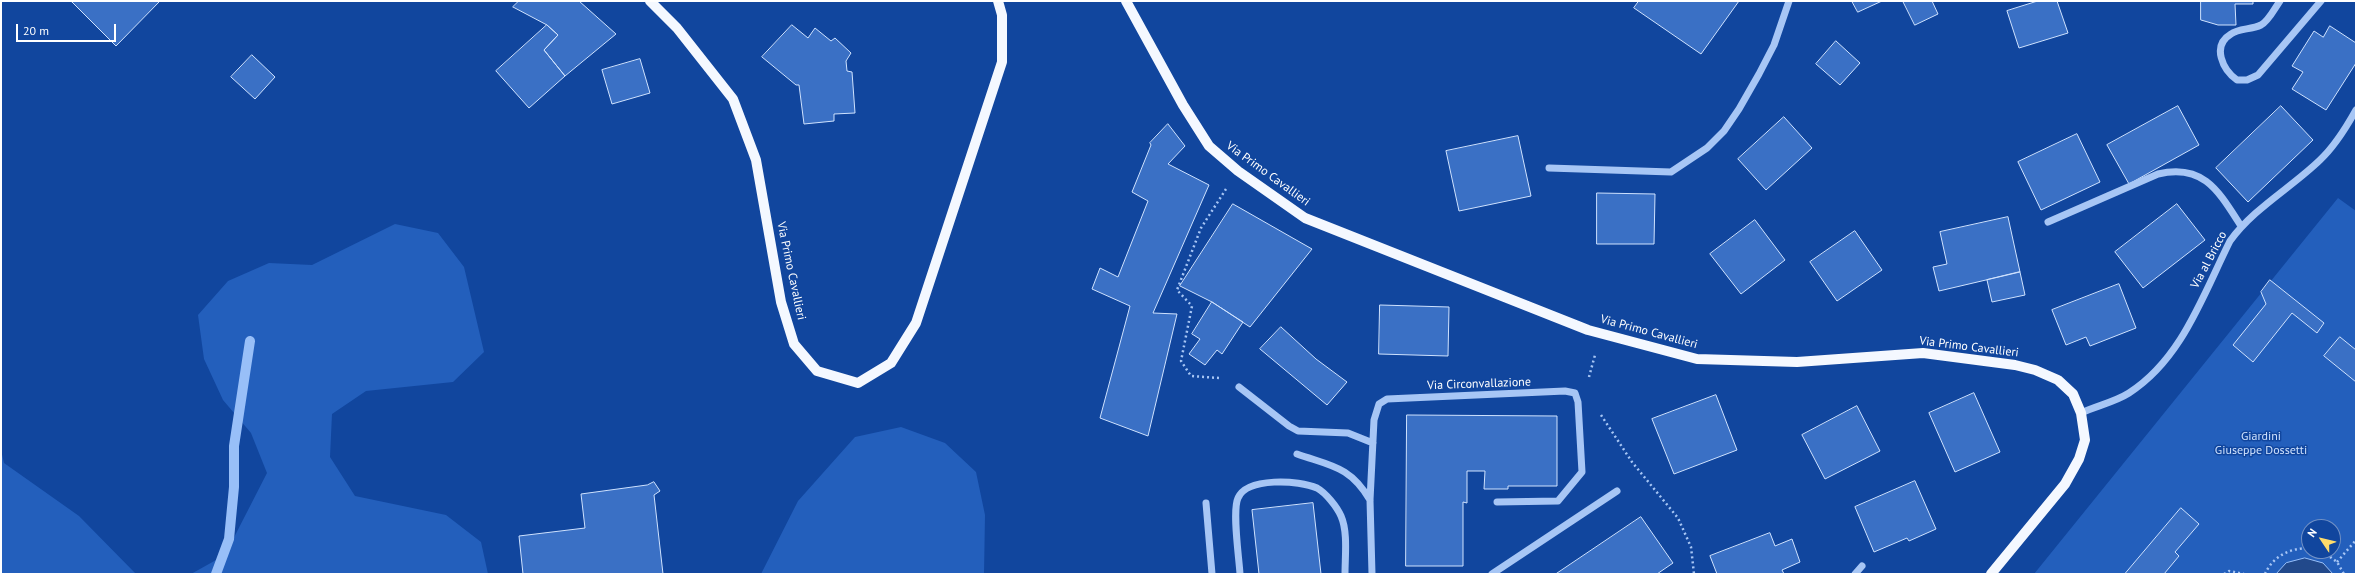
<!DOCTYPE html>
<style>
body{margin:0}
#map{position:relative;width:2357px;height:575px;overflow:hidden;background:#11469e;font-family:"PT Sans",sans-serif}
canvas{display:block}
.frame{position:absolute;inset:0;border:2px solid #fff;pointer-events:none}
.north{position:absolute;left:2301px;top:519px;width:40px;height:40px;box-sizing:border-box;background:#11469e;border:1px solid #7090c5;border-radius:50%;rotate:305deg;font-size:11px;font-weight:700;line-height:16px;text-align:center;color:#fff}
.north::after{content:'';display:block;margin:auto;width:14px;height:18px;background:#ffdc6a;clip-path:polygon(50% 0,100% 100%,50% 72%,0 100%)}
.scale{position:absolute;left:16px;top:24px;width:100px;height:18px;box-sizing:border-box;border:2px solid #fff;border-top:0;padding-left:5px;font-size:12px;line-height:14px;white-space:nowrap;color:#fff;-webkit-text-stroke:3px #11469e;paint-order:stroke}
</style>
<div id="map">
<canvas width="2357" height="575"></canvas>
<div class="frame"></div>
<div class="north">N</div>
<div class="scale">20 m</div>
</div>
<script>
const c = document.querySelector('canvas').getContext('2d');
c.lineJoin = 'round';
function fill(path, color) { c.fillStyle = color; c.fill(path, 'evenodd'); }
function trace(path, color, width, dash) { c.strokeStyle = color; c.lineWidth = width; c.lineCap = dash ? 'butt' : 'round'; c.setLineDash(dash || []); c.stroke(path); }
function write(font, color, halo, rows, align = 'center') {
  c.font = font + ' "PT Sans",sans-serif'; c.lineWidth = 3; c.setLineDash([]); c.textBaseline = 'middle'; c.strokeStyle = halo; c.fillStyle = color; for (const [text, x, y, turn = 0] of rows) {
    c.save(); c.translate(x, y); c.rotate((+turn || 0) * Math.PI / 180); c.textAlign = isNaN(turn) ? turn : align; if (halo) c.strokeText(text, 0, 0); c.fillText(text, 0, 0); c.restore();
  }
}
fill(new Path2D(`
 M2338,198L2356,211V574H2034ZM2309,527H2333V551H2309Z
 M395,224L438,233L464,267L484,352L453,382L366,391L332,414L330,457L355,496L446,515L481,542L488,574H191L225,555L267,473L251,433L223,400L204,359L198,315L228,281L269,263L312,265Z
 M901,427L945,443L976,472L985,515L984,574H761L798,501L855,437Z
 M1,450L4,463L79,516L136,574H1Z`), '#235fbc');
const water = new Path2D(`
 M2305,558L2323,563L2333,574H2276L2286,563Z`);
fill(water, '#22498b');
trace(water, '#98bff8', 1);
trace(new Path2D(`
 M216,574L229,539L234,487V446L250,341`), '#98bff8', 10);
const building = new Path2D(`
 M73,1H160L116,46L72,2Z
 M519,1H579L616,34L565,76L544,50L558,35L547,25L513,7Z
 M1639,1H1739L1701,54L1634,8Z
 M1852,1H1882L1858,12Z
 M1903,1H1932L1938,14L1915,25Z
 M2038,1H2057L2068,33L2019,48L2007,11Z
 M2201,1H2253V4H2235L2236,25H2218L2201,20Z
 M547,25L558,35L544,50L565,76L529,108L496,71Z
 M792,25L808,38L815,28L831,41L835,38L851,53L846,61L847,71L852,72L855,113L834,114V121L804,124L799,85H796L762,57Z
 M2330,26L2356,43V63L2326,110L2292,89L2303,72L2292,66L2314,31L2323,37Z
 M1836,41L1860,63L1840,85L1816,64Z
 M252,55L275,77L255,99L231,77Z
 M640,59L650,93L612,104L602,70Z
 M2178,106L2199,145L2129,184L2107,145Z
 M2281,106L2313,140L2248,202L2216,168Z
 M1784,117L1812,148L1766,190L1738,159Z
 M1168,124L1185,146L1168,164L1209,185L1153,313L1177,314L1148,436L1100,418L1130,306L1092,289L1100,268L1118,277L1148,201L1132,192L1151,145L1150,143Z
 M2077,134L2100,182L2041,210L2018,162Z
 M1518,136L1531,196L1459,211L1446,151Z
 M1597,193L1655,194L1654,244H1597Z
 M1233,204L1312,249L1250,327L1212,302L1180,286Z
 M2177,204L2205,240L2143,288L2115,252Z
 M2008,217L2020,272L1939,291L1933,267L1947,264L1940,232Z
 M1755,220L1785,260L1741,294L1710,254Z
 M1855,231L1882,270L1837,301L1810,262Z
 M2020,272L2025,295L1992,302L1987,280Z
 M2270,280L2324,323L2317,333L2292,313L2253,362L2233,345L2266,304L2261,292Z
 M2119,284L2136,328L2090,346L2086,337L2066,345L2052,310Z
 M1212,302L1243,322L1222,354L1217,350L1205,365L1189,354L1200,339L1192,334Z
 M1380,305L1449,307L1448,356L1379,354Z
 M1281,327L1316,359L1347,382L1327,405L1260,349Z
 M2340,337L2356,350V382L2324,356Z
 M1974,393L2000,452L1955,472L1929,413Z
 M1716,395L1737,450L1674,474L1652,419Z
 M1857,406L1880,451L1825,479L1802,435Z
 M1407,415L1557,416V486H1508V489H1484L1485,471H1467V503L1463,502V566H1406Z
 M1915,481L1936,529L1909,541L1907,538L1874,552L1855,507Z
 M654,482L660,491L654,495L663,574H523L519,536L585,528L581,494L647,485Z
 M1313,503L1321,574H1259L1252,510Z
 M2181,508L2199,524L2175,552L2179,556L2164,574H2125Z
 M1641,517L1673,563L1657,574H1556Z
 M1770,533L1775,546L1792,539L1800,562L1782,570L1784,574H1717L1710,556Z`);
fill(building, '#3a70c5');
trace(building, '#cfe2fe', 1);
trace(new Path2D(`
 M1589,377L1595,355
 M1219,378L1191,376L1181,361L1192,306L1177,290L1201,228L1226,189
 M1601,415L1632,462L1678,518L1691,547L1694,574
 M2322,551L2337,562L2344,574
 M2337,562L2356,540
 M2224,574L2229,571L2244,574
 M2265,574C2273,556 2290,548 2309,548`), '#a7c6f5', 2.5, [2, 3]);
trace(new Path2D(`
 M2280,1C2275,8 2268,22 2261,25C2251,30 2239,28 2231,34C2211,46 2223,70 2237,80H2247L2258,75L2321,1
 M1549,168L1671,172L1707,148L1724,131L1739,109L1759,74L1774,45L1789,1
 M2048,222L2158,174C2204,163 2219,192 2241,226
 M1239,387L1289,426L1298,431L1348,433L1373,443
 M2081,413C2096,406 2115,402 2129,393C2182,359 2203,295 2230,241C2254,208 2291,188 2320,160C2335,146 2346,128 2356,110
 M1297,454C1331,466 1350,466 1370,500
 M1206,503L1212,574
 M1240,574C1239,557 1232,511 1238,498C1247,477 1299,480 1317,488C1326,493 1337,507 1341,516C1348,532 1345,556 1345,574
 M1372,574L1370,500L1374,420L1379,404L1387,399L1565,391L1575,393L1578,402L1582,472L1558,501L1497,502
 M1492,574L1617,491
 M1855,574L1862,566`), '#a7c6f5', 7);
trace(new Path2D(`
 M650,1L677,28L733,99L756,160L781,302L794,344L817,371L858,383L891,363L916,323L1002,62V15L998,1
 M1126,1L1183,105L1209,146L1238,171L1305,218L1588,330L1697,359L1797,362L1923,353L2015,365L2035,370L2058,380L2073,394L2081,413L2085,440L2079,459L2065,484L1991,574`), '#f4f8ff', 10);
write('12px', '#fff', '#11469e', [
 ["Via Primo Cavallieri",1268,174,36],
 ["Via al Bricco",2209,260,-62],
 ["Via Primo Cavallieri",791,271,78],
 ["Via Primo Cavallieri",1649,332,15],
 ["Via Primo Cavallieri",1969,347,7],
 ["Via Circonvallazione",1479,384,-2]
]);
write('12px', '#cfe2fe', '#11469e', [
 ["Giardini",2261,437],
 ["Giuseppe Dossetti",2261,451]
]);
</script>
